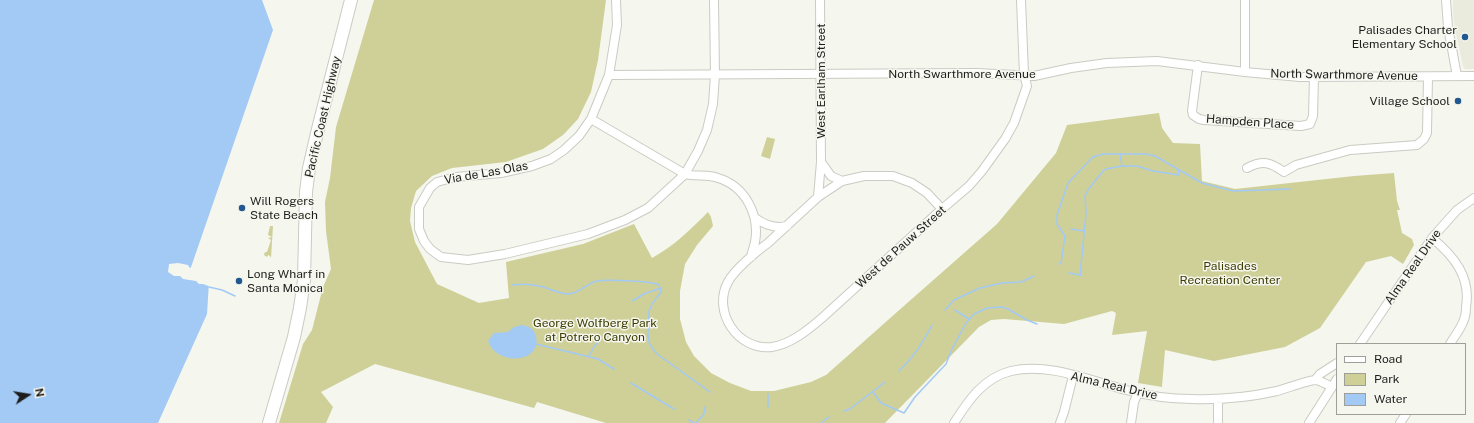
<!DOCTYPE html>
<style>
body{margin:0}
#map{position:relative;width:1474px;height:423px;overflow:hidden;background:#f5f6ee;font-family:"Public Sans",sans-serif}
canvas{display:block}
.legend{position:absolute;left:1336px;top:343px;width:130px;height:72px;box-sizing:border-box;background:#f5f6ee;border:1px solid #9f9f9a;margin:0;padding:5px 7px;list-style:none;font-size:12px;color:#1d1d1b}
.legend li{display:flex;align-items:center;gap:8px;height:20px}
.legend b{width:20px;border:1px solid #9f9f9a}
.north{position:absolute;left:8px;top:375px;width:40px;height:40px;-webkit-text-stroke:3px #f5f6ee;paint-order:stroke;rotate:78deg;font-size:11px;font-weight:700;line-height:16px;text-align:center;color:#1d1d1b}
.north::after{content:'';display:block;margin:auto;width:14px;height:18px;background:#1d1d1b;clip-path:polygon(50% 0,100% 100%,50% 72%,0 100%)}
</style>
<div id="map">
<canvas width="1474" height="423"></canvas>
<ul class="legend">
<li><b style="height:5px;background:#fff"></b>Road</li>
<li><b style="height:11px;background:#ced098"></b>Park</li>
<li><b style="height:11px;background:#a3c9f5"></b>Water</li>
</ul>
<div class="north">N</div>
</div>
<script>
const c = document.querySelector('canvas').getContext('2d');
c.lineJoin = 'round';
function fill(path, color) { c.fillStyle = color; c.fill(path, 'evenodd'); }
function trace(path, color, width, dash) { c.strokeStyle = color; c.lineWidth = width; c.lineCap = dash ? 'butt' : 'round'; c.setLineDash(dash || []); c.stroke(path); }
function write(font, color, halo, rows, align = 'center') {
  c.font = font + ' "Public Sans",sans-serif'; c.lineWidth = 3; c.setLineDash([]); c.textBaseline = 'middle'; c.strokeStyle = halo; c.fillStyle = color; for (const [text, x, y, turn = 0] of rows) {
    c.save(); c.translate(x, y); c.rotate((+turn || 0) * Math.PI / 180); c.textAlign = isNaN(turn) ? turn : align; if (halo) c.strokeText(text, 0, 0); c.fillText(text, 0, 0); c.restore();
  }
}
fill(new Path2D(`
 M1453,0H1474V69H1465L1463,66L1455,29L1453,13Z`), '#ebebdd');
fill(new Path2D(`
 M374,0H606L598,60L591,92L578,119L563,135L543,149L506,162L452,168L432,176L416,191L411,208L410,221L415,242L437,284L479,303L509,298L506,262L583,244L634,224L652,258C674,246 690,230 708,212L711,217L713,226L697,245L685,264L680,291V319L686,342L694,356L711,373L730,383L751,391H774L811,382L826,375L843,360L897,312L997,224L1056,153L1067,125L1159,113L1162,128L1173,143L1200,144L1202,181L1235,189L1354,176L1394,173L1397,201L1400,210H1397L1402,233L1412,239L1414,245L1403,264L1391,256L1366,262L1320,328L1285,347L1214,361L1165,350L1162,387L1138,383L1147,331L1112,335L1116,313L1112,311L1064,324L1004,319L991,320L979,327L885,423H606L537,402L534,408L375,364L321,392L333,407L326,423H279L303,344L312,330L323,287L331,269L326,231L325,202L330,178L336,127Z
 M767,137L775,139L770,159L761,156Z
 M270,226H273L271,258L270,256L268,255L267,257L264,255L265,252H267L271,240L268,238L272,237L268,235Z`), '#ced098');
fill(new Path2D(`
 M0,0H262L273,30L190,270L209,282L207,314L158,423H0Z
 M522,325C529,326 534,329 536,336C542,364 496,366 488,341L494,333L508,332L514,327Z`), '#a3c9f5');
fill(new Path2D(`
 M178,263L188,265L189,267L211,280V287L203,284H199L196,281L183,279L180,276H174L168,272L169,264Z`), '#f5f6ee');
trace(new Path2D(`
 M1120,154L1122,166
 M1071,229L1084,231
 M1059,264L1061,263L1065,236L1057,224V215L1068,183L1093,157L1103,154H1146L1155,156L1202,183L1233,191L1290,189
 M1069,273L1080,275
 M1080,276L1086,213L1085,196L1088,190L1103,171L1106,169L1122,166H1137L1153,171L1179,175L1178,169
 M512,285C521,284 530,284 539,286C549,288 559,294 569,294C580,293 587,283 597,281C606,279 651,281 659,285L661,292L652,304L649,311L648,335L649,342L652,348L657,354L710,392
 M209,287L222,290L235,296
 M632,301L646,293L661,288
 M945,310L954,300L980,288L1002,283L1021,282L1034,276
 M955,310L969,319
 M536,344L598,359L614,369
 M589,356L595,345L601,340
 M899,371C914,357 923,343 932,325
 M631,383L674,409
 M873,392L881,403L904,413L915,397L946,364L952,349L966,323L974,314L987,308L1002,307L1008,309L1027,320L1037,324
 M768,407V394
 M844,411L850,409L885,382
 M689,420L694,423
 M696,423L704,414L705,407
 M821,423L829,417`), '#a3c9f5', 1.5);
const minor = new Path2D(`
 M616,0L617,25L609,75L591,119L579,136L564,150L551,159L532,166L501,173L456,177L437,182L430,188L419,207V229L424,241L430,249L441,257L468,260L505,254L588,234L625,220L648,208L685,174L698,151L707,130L713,104L715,75L714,0
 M820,0L821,162L818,197L768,243C757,251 734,270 728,282C712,311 737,351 772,347C791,344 808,330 822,318L942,209L969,186L982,171L1005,139L1014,123L1027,86L1024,74L1021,0
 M1446,0L1448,27L1457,76
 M1198,65L1192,111L1193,115L1199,119L1204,120L1301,126L1310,124L1313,116L1314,77
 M1245,72V0
 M609,75L977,73L1034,76L1071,68L1107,63L1157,61L1245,72L1300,77L1474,76
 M591,119L685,174C696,177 707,174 718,178C745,186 760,215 755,242C754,247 752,252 751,257
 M821,162L831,176L842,181
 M1247,168C1263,160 1270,162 1284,172L1296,165L1350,150L1417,145L1424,139L1427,133L1428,77
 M818,197L842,181L864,176H893L912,183L927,193L942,209
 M755,218C765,225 775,229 787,226
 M1432,238C1454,256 1471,277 1466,307C1466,312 1465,318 1463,322C1460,330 1454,337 1450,344
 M1360,344L1432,238L1457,210L1474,198
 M1315,380L1320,374L1337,363
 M1218,399V423
 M954,423C968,401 983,378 1011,371C1048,362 1091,381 1126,390C1148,396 1170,399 1192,399C1220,400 1250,397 1277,391C1285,389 1309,380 1315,380C1320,380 1327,385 1332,387L1337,379
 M1060,423L1064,412L1073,376
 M1131,423L1134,402L1138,393
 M1309,423L1332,387
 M1400,423L1406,414`);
const highway = new Path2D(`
 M269,423L294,337L300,308L304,280L306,192L309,168L317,133L351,0`);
trace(minor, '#cacbc3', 10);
trace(highway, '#cacbc3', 14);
trace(minor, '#fff', 8);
trace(highway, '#fff', 12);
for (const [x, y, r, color] of [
 [1465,37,4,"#225890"],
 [1458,101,4,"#225890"],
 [242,208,4,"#225890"],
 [239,281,4,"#225890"]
]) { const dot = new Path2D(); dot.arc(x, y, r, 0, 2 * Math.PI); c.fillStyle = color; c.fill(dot); trace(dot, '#f5f6ee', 1.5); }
write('12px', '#1d1d1b', '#f5f6ee', [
 ["Palisades Charter",1457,30],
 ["Elementary School",1457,44],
 ["Village School",1450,101],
 ["Will Rogers",250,201,"left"],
 ["State Beach",250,215,"left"],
 ["Long Wharf in",247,274,"left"],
 ["Santa Monica",247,288,"left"]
], 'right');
write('12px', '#1d1d1b', '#f5f6ee', [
 ["North Swarthmore Avenue",962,74],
 ["North Swarthmore Avenue",1344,75,1],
 ["West Earlham Street",821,81,-90],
 ["Pacific Coast Highway",323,117,-77],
 ["Hampden Place",1250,122,4],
 ["Via de Las Olas",486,173,-10],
 ["West de Pauw Street",901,247,-42],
 ["Alma Real Drive",1413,267,-55],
 ["Alma Real Drive",1114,386,13]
]);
write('12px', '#3c3b01', '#f5f6ee', [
 ["Palisades",1230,266],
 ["Recreation Center",1230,280],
 ["George Wolfberg Park",595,323],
 ["at Potrero Canyon",595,337]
]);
</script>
